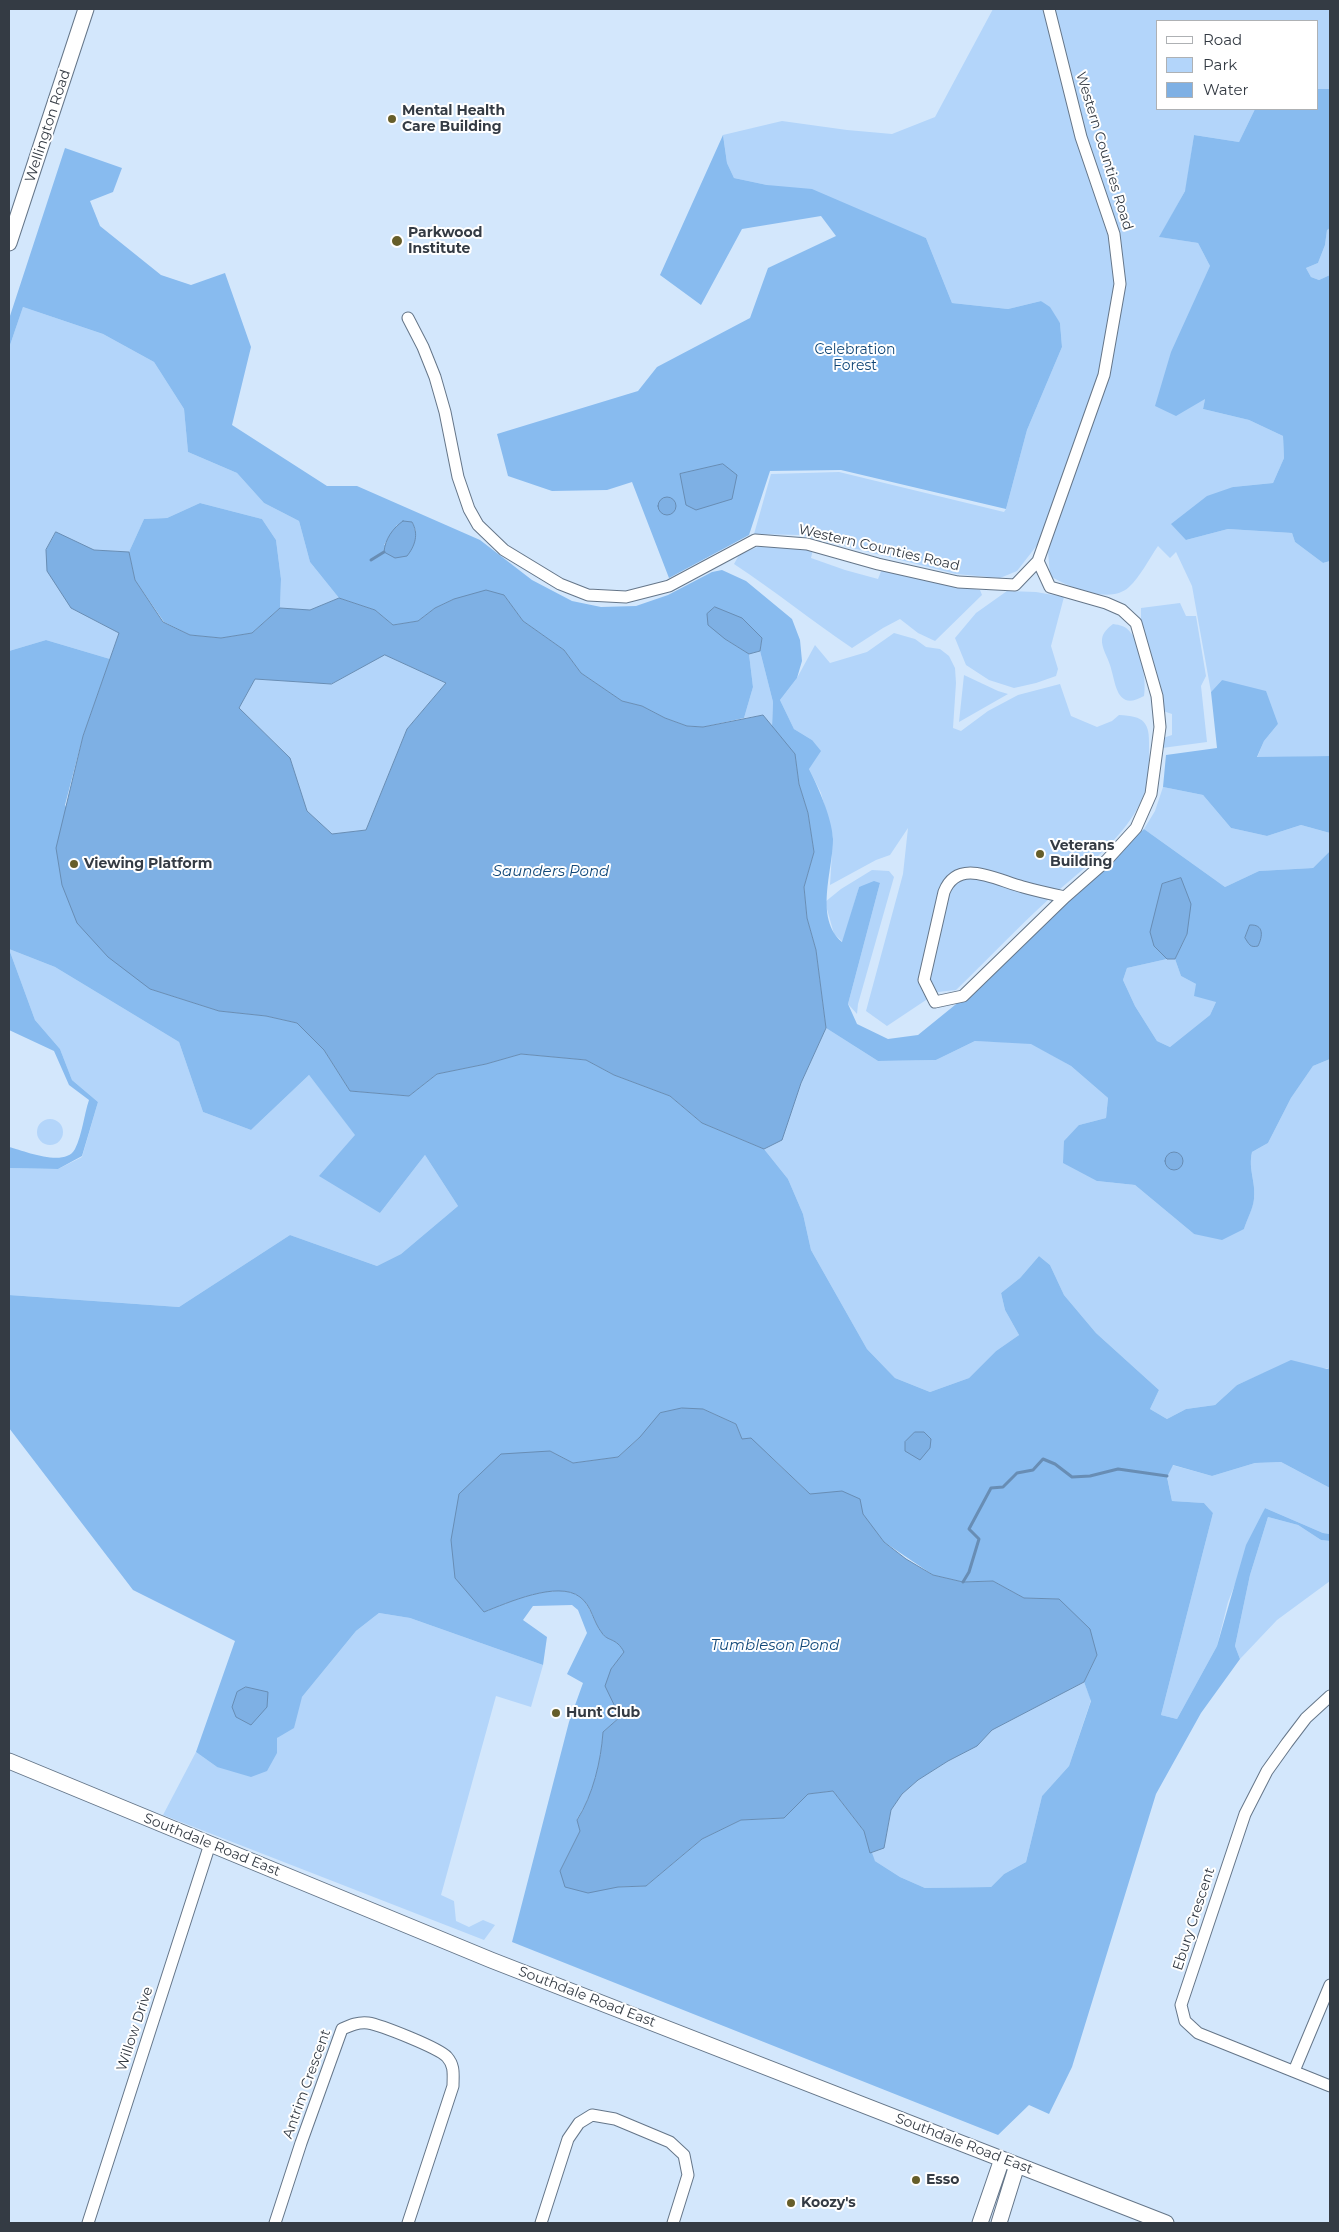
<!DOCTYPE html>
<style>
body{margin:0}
#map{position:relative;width:1339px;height:2232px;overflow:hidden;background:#d3e7fc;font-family:Montserrat,sans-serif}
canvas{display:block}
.frame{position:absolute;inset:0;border:10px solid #343b44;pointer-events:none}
.legend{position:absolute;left:1156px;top:20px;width:162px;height:90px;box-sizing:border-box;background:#fff;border:1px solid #aeb1b4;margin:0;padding:6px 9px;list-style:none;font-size:15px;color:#343b44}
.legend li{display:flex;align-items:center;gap:10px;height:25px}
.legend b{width:25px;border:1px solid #aeb1b4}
</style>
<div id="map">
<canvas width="1339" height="2232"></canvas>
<div class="frame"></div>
<ul class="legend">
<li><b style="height:6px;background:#fff"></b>Road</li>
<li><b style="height:14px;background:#b3d5fa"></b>Park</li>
<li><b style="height:14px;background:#7eb0e4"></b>Water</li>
</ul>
</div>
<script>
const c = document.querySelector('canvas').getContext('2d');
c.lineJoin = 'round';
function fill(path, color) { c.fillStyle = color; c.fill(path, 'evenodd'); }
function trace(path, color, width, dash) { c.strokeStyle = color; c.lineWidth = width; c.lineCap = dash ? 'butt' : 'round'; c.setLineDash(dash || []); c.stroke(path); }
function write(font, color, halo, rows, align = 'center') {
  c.font = font + ' Montserrat,sans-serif'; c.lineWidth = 4; c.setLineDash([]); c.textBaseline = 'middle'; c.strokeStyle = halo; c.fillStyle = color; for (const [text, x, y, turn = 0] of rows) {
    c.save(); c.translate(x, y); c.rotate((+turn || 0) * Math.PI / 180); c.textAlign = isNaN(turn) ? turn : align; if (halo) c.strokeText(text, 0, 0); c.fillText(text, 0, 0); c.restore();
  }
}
fill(new Path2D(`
 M993,9H1330V89H1318V21H1158V109H1255L1239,142L1194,135L1186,189L1160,237L1198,243L1210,266L1205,399L1203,409L1249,420L1283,436L1284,458L1273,483L1233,487L1186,540L1228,529L1292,533L1295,542L1323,563L1330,561V756L1257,758L1264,741L1278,724L1222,680L1211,692L1192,586L1176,552L1170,558L1158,546C1149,559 1140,577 1129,587C1110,605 1069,587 1050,576L1048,551L1059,517L1017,571L1000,578L956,574L801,535L754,534L771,474L839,472L1004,512L1006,509L1027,430L1062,347L1060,323L1041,301L1008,309L952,303L926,238L767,185L734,178L727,163L723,135L782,121L847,130L892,134L935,117Z
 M1330,228V275L1319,280L1311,277L1306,268L1318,263L1325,245L1327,229Z
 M23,307L103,334L154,362L184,409L188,452L237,473L264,503L299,521L310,562L339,598L310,610L280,608L281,579L276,540L262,519L200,503L167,518L144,519L129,552L94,550L56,533L72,608L119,633L110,659L46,640L9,651V348Z
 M762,545L813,549L811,558L845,570L878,579L882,569L933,582L980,590L982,595L935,641L918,633L900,619L883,628L852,648C812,621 775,591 734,564L739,555Z
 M1007,591L1036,592L1064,597L1051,646L1058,669L1056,676L1036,683L1014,688L989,680L966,665L955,638L976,613Z
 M1180,603L1186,616H1196L1206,676L1201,686L1207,742L1162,748L1163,738L1172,735V714L1163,711L1141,621V608Z
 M1113,624C1120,625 1126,626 1131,633C1140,644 1147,681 1144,696C1116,712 1116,683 1110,665C1108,658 1101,647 1102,639C1103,632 1108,628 1113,624Z
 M894,633L915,639L926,647L940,649L949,656L955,668L956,683L953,728L961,731L988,711L1018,695L1060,684L1071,716L1097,727L1112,721L1119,715C1144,716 1150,722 1149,747C1149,756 1150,765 1149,774C1142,828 1086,865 1049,899C1017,928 987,960 956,990L938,992L887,1026L866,1011L903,874L908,828L890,855L876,860L830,885L833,837L821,793L809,769L812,740L794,729L780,700L797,678L815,645L830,663L867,652Z
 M760,651L773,702L772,727L763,715L744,718L753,687L749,654Z
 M385,655L446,683L407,729L366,830L332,834L307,811L290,758L239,708L255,679L331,684Z
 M964,675L998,691L1008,694L959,722Z
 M1163,787L1203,795L1231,828L1267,836L1301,825L1330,833V851L1313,868L1259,871L1225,887L1144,829L1155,811Z
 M872,870L889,871L894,877L858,1004L857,1014L848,1004L880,883L859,887L843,942L834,934L825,902L841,889Z
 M9,949L55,967L179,1042L203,1112L251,1130L309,1075L356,1135L380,1213L425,1155L458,1206L401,1254L377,1266L290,1235L179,1307L9,1295V1168L58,1169L82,1157L98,1102L72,1080L60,1049L35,1020Z
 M1167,959H1175L1181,976L1196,984L1216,1002L1210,1015L1170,1047L1157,1041L1135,1006L1123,980L1127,968Z
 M826,1028L878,1061L936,1060L975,1041L1031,1043L1071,1066L1108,1098L1106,1118L1079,1125L1097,1181L1135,1185L1194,1234L1244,1229C1247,1219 1253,1208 1254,1199C1256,1181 1248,1170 1252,1152L1268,1143L1291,1098L1313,1066L1330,1059V1368L1264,1373L1237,1385L1215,1405L1186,1409L1167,1419L1150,1409L1159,1390L1096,1333L1064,1295L1050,1265L1039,1256L1020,1278L1001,1293L1005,1310L1019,1335L996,1351L969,1378L930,1392L895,1378L867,1349L811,1250L803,1214L788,1179L764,1149L782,1140L801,1083Z
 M37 1132a13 13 0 1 1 26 0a13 13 0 1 1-26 0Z
 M1281,1462L1330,1488V1534L1323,1533L1265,1508L1228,1602L1217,1646L1177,1719L1161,1715L1213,1513L1204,1503L1172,1501L1167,1476L1172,1465L1212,1476L1255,1463Z
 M1268,1517L1298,1525L1321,1540L1330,1541V1581L1277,1620L1240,1659L1235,1646L1250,1575Z
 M379,1613L410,1618L543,1665L531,1707L496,1696L441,1895L454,1901L456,1921L469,1927L483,1920L495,1925L484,1940L163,1815L196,1752L217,1767L277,1753V1738L302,1697L356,1631Z
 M1084,1682L1091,1700L1069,1766L1042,1796L1026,1862L1004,1874L991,1887L925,1888L900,1877L875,1861L870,1853L884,1848L891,1810L902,1794L918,1780L948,1761L977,1746L992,1730Z`), '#b3d5fa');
fill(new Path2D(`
 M1318,89H1330V228L1327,230L1325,245L1318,263L1306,268L1311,277L1319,280L1330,275V561L1323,563L1295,542L1292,533L1228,529L1186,540L1171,524L1207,496L1233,487L1273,483L1284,458L1283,436L1249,420L1203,409L1205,399L1176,416L1155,406L1171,352L1210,266L1198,243L1159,237L1185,191L1194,135L1239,142L1255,109H1318Z
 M723,135L727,163L734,178L767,185L812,189L926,238L952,303L1008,309L1041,301L1050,307L1060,323L1062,347L1027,430L1006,509L841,470L770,471L749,535L669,578L632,482L607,490L552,491L508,476L497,434L638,391L657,367L750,318L768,268L836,236L821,216L742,229L701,305L660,275Z
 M65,148L122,168L113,192L90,201L100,226L161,275L191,285L225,273L251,347L232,425L327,486H357L480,540L532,580L572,601L601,607L636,606L668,595L712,572L722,570L746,581L792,619L800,640L802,661L797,678L780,700L794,729L812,740L821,751L809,769C818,787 832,818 833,839C833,871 814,918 842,942L859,887L874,881L880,883L848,1004L857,1024L888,1039L918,1035L987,979L1052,915L1144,829L1225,887L1259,871L1313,868L1330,851V1059L1313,1066L1291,1098L1268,1143L1252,1152C1248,1170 1256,1181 1254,1199C1253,1209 1247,1219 1244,1229L1222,1240L1194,1234L1135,1185L1097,1181L1063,1163L1064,1141L1079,1125L1106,1118L1108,1098L1071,1066L1031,1044L975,1041L936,1060L878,1061L826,1028L816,950L807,918L804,887L814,852L808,813L799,784L795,755L772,727L773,702L760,651L762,638L725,639L749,654L753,687L744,718L703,727L687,726L665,718L642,706L622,701L581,673L564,650L523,621L504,595L454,599L435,608L418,621L393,625L375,610L339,598L310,562L299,521L264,503L237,473L188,452L184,409L154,362L103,334L23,307L9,348V319ZM412,522L416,531L384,545L397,525ZM1187,934L1175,959L1181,976L1196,984L1194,996L1216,1002L1210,1015L1170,1047L1157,1041L1135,1006L1123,980L1127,968L1167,959L1154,946Z
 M200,503L262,519L276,540L281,579L280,608L252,633L221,638L190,635L164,622L135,580L129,552L144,519L167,518Z
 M46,640L110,659L83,736L65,805L150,989L219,1011L266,1016L297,1023L324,1050L350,1091L409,1096L437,1074L486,1064L521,1054L586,1060L614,1075L670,1096L702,1123L764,1149L788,1179L803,1214L811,1250L867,1349L895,1378L930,1392L969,1378L996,1351L1019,1335L1005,1310L1001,1293L1020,1278L1039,1256L1050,1265L1064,1295L1096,1333L1159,1390L1150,1409L1167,1419L1186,1409L1215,1405L1237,1385L1291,1360L1327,1369L1330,1368V1488L1281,1462L1255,1463L1212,1476L1173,1465L1167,1477L1172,1501L1204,1503L1213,1513L1161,1715L1177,1719L1217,1646L1246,1545L1265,1508L1323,1533L1330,1534V1541L1321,1540L1298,1525L1268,1517L1250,1575L1235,1646L1240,1659L1201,1713L1156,1794L1072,2067L1049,2114L1029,2105L998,2135L512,1942L569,1722L583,1683L567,1674L587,1633L578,1610L572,1605L533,1606L523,1620L547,1637L543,1665L410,1618L379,1613L356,1631L302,1697L294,1728L277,1738V1753L267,1771L251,1777L217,1767L196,1752L235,1641L133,1590L9,1428V1295L179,1307L290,1235L377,1266L401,1254L458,1206L425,1155L380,1213L319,1176L355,1135L309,1075L251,1130L203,1112L179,1042L55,967L9,949L35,1020L60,1049L72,1080L98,1102L82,1156L58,1169L9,1168V1147C25,1151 65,1168 75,1149C82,1135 84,1115 89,1100L69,1085L54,1051L9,1030V651ZM703,1409L736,1424L742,1439L767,1453L810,1494L862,1514L884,1542L933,1575L963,1582L993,1581L1024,1598L1059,1599L1097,1655L1084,1682L1091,1701L1069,1766L1042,1796L1026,1862L1004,1874L991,1887L925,1888L900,1877L875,1861L864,1831L833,1791L808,1794L784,1818L741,1820L702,1839L646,1886L618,1887L560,1871L580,1831L577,1819C593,1795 601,1761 603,1732L620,1717L611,1669L625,1652C616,1637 609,1642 602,1633C593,1623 592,1607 580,1597C558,1580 507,1603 484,1612L550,1451L573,1463L618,1457L640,1437Z
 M1222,680L1266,691L1278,724L1264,741L1257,757L1330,756V833L1301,825L1267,836L1231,828L1203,795L1163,787L1166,755L1217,748L1211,692Z`), '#88bbef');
const water = new Path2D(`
 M723,464L737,475L732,499L696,510L686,505L680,474Z
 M658 506a9 9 0 1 1 18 0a9 9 0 1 1-18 0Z
 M403,521L412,522C419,534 415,546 407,556L395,558L384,552C385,539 393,528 403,521Z
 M56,532L94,550L129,552L135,580L163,622L190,635L221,638L252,633L280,608L310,610L339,598L375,610L393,625L418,621L435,608L454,599L486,590L504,595L523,621L564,650L581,673L622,701L642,706L665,718L687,726L703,727L763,715L795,754L799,784L808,813L814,852L804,887L807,918L816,950L826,1028L801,1083L782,1140L764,1149L702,1123L670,1096L614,1075L586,1060L521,1054L486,1064L437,1074L409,1096L350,1091L324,1050L297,1023L266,1016L219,1011L150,989L108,957L77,923L62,885L56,848L83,736L119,633L71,608L47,571L46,550ZM385,655L446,683L407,729L366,830L332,834L307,811L290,758L239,708L255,679L331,684Z
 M715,607L742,618L762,638L760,651L749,654L725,639L708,625L707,614Z
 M1181,878L1191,904L1187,934L1175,959H1167L1154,946L1150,932L1162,884Z
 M1250,925C1264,924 1263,936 1258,946C1250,948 1249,944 1245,938Z
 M1165 1161a9 9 0 1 1 18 0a9 9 0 1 1-18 0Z
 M682,1408L703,1409L736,1424L742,1439L751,1438L810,1494L842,1491L860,1499L863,1514L884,1542L906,1559L933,1575L963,1582L993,1581L1024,1598L1059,1599L1090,1629L1097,1655L1084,1682L992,1730L977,1746L948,1761L918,1780L902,1794L891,1810L884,1848L870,1853L864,1831L833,1791L808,1794L784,1818L741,1820L702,1839L646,1886L618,1887L588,1893L565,1887L560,1871L580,1831L577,1820C593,1795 601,1761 603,1732L620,1717L605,1686L611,1669L624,1652C616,1637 608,1642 602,1633C593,1622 592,1606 580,1597C558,1580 507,1603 484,1612L455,1578L451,1540L459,1494L501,1454L550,1451L573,1463L618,1457L640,1437L660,1413Z
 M915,1432H924L931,1439L930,1448L920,1460L905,1451V1442Z
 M246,1687L268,1692L267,1707L251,1725L236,1717L232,1707L237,1692Z`);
fill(water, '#7eb0e4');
trace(water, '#688db4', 1);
trace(new Path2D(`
 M371,560L384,552
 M963,1582L969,1572L979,1539L969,1529L991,1488L1003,1487L1017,1473L1033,1470L1043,1459L1055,1464L1072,1477L1090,1476L1118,1469L1167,1476`), '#688db4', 3);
const street = new Path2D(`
 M408,318L423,347L435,377L445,412L458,477L469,509L478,525L504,550L560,584L588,595L626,597L669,586L755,540L807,544L878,564L958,582L1015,585L1038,561L1104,375L1120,284L1114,234L1081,137L1049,9
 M1038,561L1050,587L1106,603L1122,610L1136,623L1157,696L1160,727L1151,794L1136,828L1106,861L1065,897L963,996L935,1002L924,980L944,892C958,856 998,881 1023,887C1037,891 1051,894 1065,897
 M1330,1696L1306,1718L1287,1743L1267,1771L1245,1814L1181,2005L1185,2021L1198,2033L1330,2086
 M1294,2071L1330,1985
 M88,2223L210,1844
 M275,2223L301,2143L342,2029C351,2025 358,2022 368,2023C381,2025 439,2048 447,2057C455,2066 453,2075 453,2086L408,2223
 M541,2223L568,2139L579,2123L592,2115L615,2119L670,2142L684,2155L688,2175L673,2223`);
const secondary = new Path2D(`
 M9,243L86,9
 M9,1761L491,1960L1166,2223
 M980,2223L1002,2159
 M999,2223L1017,2165`);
trace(street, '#657689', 13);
trace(secondary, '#657689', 17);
trace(street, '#fff', 11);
trace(secondary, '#fff', 15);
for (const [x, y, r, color] of [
 [392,119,5,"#665e2a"],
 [397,241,6,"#665e2a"],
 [1040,854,5,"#665e2a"],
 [74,864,5,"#665e2a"],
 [556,1713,5,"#665e2a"],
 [916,2180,5,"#665e2a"],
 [791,2203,5,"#665e2a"]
]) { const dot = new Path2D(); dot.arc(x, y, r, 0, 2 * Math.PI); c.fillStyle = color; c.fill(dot); trace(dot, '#fff', 2); }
write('bold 14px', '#343b44', '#fff', [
 ["Mental Health",402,111],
 ["Care Building",402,127],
 ["Parkwood",408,233],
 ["Institute",408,249],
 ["Veterans",1050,846],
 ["Building",1050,862],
 ["Viewing Platform",84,864],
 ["Hunt Club",566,1713],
 ["Esso",926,2180],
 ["Koozy's",801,2203]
], 'left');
write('14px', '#343b44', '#fff', [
 ["Wellington Road",48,126,-72],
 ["Western Counties Road",1104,151,73],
 ["Western Counties Road",879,548,13],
 ["Southdale Road East",212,1845,22],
 ["Ebury Crescent",1194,1919,-72],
 ["Southdale Road East",587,1997,21],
 ["Willow Drive",135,2029,-72],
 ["Antrim Crescent",307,2084,-70],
 ["Southdale Road East",964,2144,21]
]);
write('14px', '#114777', '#fff', [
 ["Celebration",855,350],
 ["Forest",855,366]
]);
write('italic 15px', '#134979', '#fff', [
 ["Saunders Pond",551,872],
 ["Tumbleson Pond",775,1646]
]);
</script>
